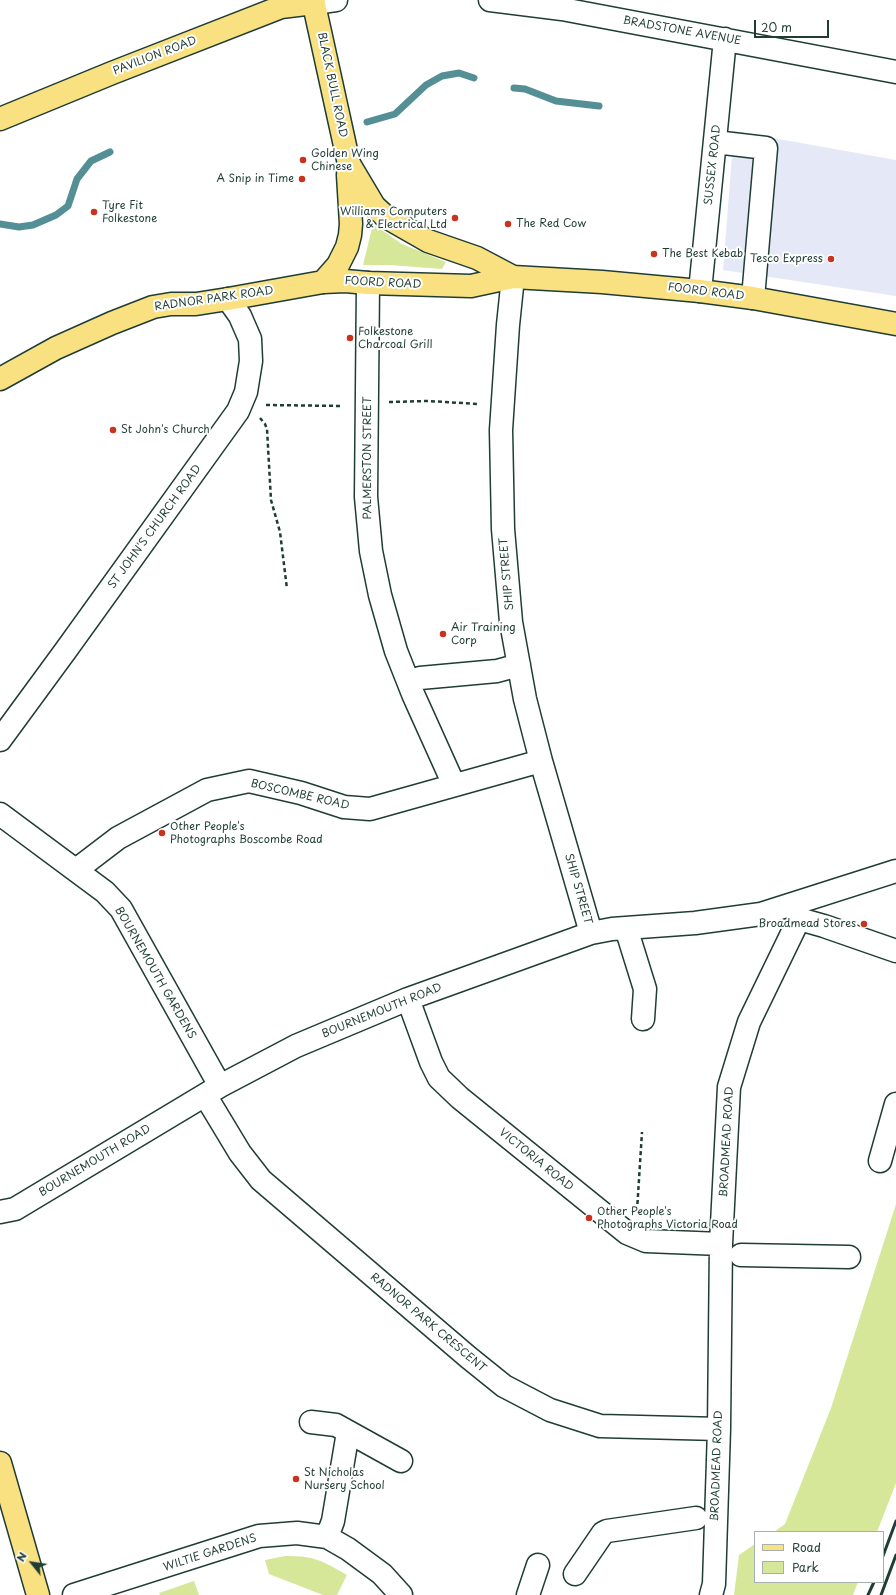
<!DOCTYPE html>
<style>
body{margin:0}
#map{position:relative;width:896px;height:1595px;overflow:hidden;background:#fff;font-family:"Playpen Sans",sans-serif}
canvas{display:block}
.legend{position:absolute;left:754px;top:1531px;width:130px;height:52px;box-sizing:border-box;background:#fff;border:1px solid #a5b1ae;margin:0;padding:5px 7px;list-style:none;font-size:12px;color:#1f3d34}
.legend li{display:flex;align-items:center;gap:8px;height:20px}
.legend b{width:20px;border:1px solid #a5b1ae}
.north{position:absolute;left:12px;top:1543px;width:40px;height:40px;-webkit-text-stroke:3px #fff;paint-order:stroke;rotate:300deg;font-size:11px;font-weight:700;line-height:16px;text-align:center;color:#1f3d34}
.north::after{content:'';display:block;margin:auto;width:14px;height:18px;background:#1f3d34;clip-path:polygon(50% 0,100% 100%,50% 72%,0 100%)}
.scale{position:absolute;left:754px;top:20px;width:75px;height:18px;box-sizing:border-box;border:2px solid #1f3d34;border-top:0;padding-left:5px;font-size:12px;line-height:14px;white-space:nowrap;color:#1f3d34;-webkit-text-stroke:3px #fff;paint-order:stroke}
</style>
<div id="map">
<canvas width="896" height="1595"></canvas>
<ul class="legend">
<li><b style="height:5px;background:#f9e181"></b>Road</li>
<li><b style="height:11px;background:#d6e79a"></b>Park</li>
</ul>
<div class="north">N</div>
<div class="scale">20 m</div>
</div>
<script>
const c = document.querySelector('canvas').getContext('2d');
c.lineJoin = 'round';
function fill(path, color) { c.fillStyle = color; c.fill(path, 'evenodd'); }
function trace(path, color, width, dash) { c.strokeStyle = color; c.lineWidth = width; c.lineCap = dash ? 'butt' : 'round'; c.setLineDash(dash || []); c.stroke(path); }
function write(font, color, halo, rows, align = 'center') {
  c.font = font + ' "Playpen Sans",sans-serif'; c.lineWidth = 4; c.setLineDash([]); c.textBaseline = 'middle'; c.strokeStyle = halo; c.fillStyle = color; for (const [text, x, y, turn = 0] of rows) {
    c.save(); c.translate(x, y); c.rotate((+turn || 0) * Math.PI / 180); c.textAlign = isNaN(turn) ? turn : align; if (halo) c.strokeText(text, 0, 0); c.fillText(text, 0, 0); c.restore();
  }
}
fill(new Path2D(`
 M734,131L896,160V296L723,270Z`), '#e4e8f7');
fill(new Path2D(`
 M373,224L402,244L446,262L442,269L390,265H363Z
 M896,1204V1483L877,1532H774L785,1524L831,1408Z
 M755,1544V1582H858L853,1595H734L739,1555Z
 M285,1556C315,1556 321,1560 347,1575L337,1595H323L269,1574L265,1560Z
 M194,1581L199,1595H160L159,1593Z`), '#d6e79a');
trace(new Path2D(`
 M514,88L525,89L556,101L599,106
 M367,122L395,114L426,85L442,76L459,73L474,78
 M0,224L19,227L33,225L56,215L68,206L77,179L91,161L110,152`), '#558f96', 7);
const minor = new Path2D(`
 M490,0L562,9L896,72
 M314,3L336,0
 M715,142L766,148L753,298
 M513,277L508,325L501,430L503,529L511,622L525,699L541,761L591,933
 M368,283L366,497L371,551L380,595L396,651L413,694L454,785
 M700,291L725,39
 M420,678L497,671L519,665
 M0,740L66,650L238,411L246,392L251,361L250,339L240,316L228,299
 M0,814L105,892L121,909L220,1086
 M76,870L118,838L207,790L249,781L301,793L344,807L370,809L541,761
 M799,919L824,926L896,951
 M626,928L645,989L643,1019
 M408,999L431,1062L439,1078L460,1098L627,1233L646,1241L721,1244
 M205,1095L240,1153L261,1180L468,1357L504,1386L550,1410L600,1426L719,1429
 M880,1161L896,1104
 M0,1212L15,1209L220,1086L296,1046L408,999L591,933L612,929L695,923L761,914L896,871
 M741,1255L849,1257
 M311,1422L336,1425L401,1461
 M327,1537L333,1521L348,1432
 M575,1574L603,1533L607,1531L696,1518
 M74,1595L259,1536L297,1533L327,1537L348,1549L382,1574L401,1595
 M528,1595L538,1565
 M711,1595L714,1584L719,1429L721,1244L729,1087L749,1022L799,919L797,903`);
const major = new Path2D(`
 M349,164L374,206L386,217L428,241L477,258L513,277
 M323,282L345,281L368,283L471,286L513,277L602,282L700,291L753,298L896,324`);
const highway = new Path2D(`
 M0,119L112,73L281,7L314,3
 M0,379L56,348L112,323L153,307L171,304H196L228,299L323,282L338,265L347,247L350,235L351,224L348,175L349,164L313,0
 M0,1463L38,1595`);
trace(minor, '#1f3d34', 25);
trace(major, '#1f3d34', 25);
trace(highway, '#1f3d34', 25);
trace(new Path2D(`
 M389,402L428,401L478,404
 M266,405L343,406
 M260,418L265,424L267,429L271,500L280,532L287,589
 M637,1211L642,1132`), '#1f3d34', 2.5, [4, 3]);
trace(minor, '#fff', 22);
trace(major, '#f9e181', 22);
trace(highway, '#f9e181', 22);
trace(new Path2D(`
 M883,1556L896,1521
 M868,1595L874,1582
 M881,1595L896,1555`), '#1f3d34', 3);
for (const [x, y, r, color] of [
 [303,160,4,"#c8321e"],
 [302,179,4,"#c8321e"],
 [94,212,4,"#c8321e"],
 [455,218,4,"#c8321e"],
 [508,224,4,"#c8321e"],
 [654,254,4,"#c8321e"],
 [831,259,4,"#c8321e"],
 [350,338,4,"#c8321e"],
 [113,430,4,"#c8321e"],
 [443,634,4,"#c8321e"],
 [162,833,4,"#c8321e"],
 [864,924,4,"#c8321e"],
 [589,1218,4,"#c8321e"],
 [296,1479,4,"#c8321e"]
]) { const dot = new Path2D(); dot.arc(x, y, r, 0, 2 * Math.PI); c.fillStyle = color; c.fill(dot); trace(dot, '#fff', 1.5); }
write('11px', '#1f3d34', '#fff', [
 ["BRADSTONE AVENUE",682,31,10],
 ["PAVILION ROAD",155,56,-21],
 ["BLACK BULL ROAD",332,85,78],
 ["SUSSEX ROAD",713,165,-84],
 ["FOORD ROAD",383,283,3],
 ["FOORD ROAD",706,292,7],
 ["RADNOR PARK ROAD",214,299,-8],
 ["PALMERSTON STREET",368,458,-90],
 ["ST JOHN'S CHURCH ROAD",155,527,-54],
 ["SHIP STREET",507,574,-95],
 ["BOSCOMBE ROAD",300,795,13],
 ["SHIP STREET",578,889,74],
 ["BOURNEMOUTH GARDENS",155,973,60],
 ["BOURNEMOUTH ROAD",382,1011,-22],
 ["BROADMEAD ROAD",727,1142,-87],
 ["VICTORIA ROAD",536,1160,39],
 ["BOURNEMOUTH ROAD",95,1161,-31],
 ["RADNOR PARK CRESCENT",428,1323,40],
 ["BROADMEAD ROAD",717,1466,-88],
 ["WILTIE GARDENS",210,1553,-18]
]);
write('11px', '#1f3d34', '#fff', [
 ["Golden Wing",311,154],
 ["Chinese",311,167],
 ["A Snip in Time",294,179,"right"],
 ["Tyre Fit",102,206],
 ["Folkestone",102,219],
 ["Williams Computers",447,212,"right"],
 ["& Electrical Ltd",447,225,"right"],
 ["The Red Cow",516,224],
 ["The Best Kebab",662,254],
 ["Tesco Express",823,259,"right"],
 ["Folkestone",358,332],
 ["Charcoal Grill",358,345],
 ["St John's Church",121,430],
 ["Air Training",451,628],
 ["Corp",451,641],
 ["Other People's",170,827],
 ["Photographs Boscombe Road",170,840],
 ["Broadmead Stores",856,924,"right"],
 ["Other People's",597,1212],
 ["Photographs Victoria Road",597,1225],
 ["St Nicholas",304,1473],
 ["Nursery School",304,1486]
], 'left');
</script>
